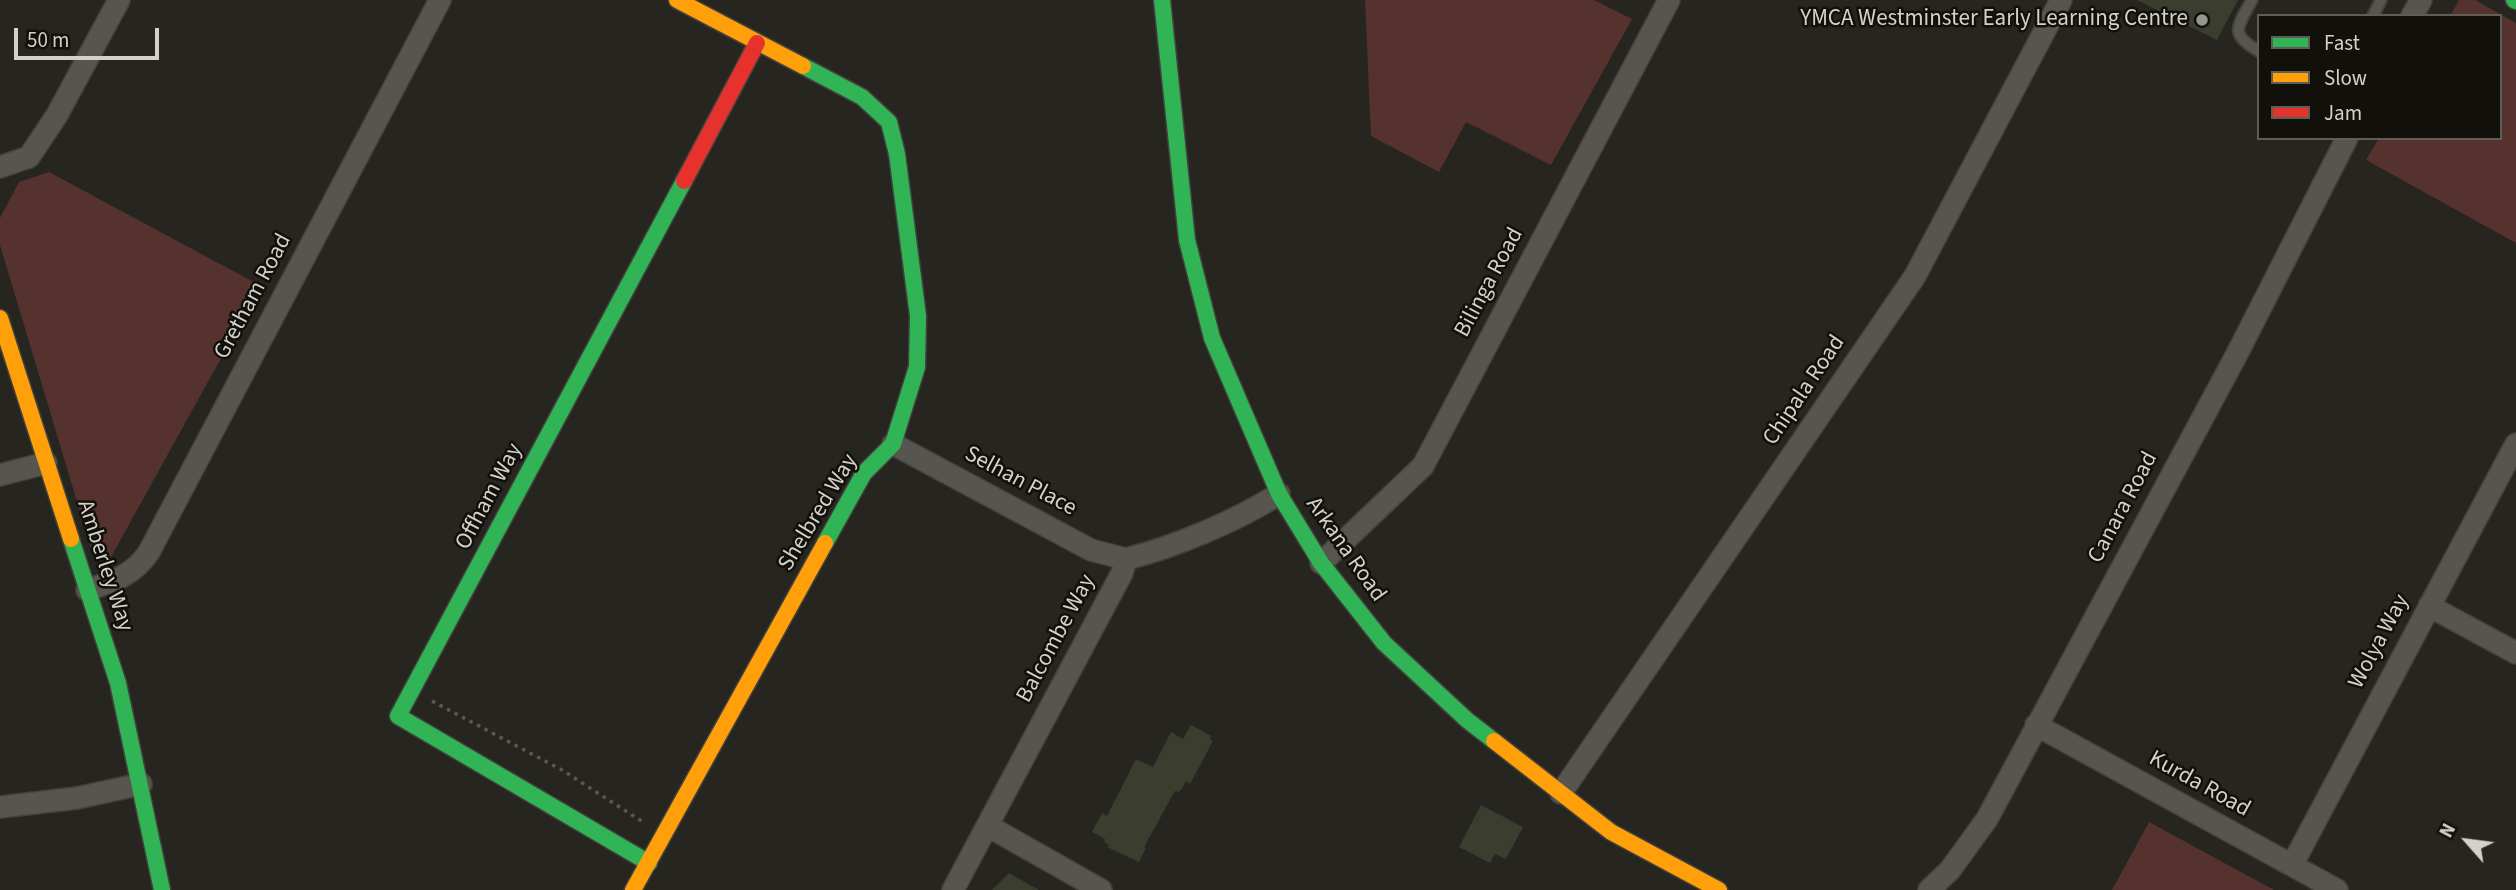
<!DOCTYPE html>
<style>
body{margin:0}
#map{position:relative;width:2516px;height:890px;overflow:hidden;background:#262520;font-family:"Source Sans 3",sans-serif}
canvas{display:block}
.legend{position:absolute;left:2257px;top:14px;width:245px;height:126px;box-sizing:border-box;background:#11100b;border:2px solid #5f5d57;margin:0;padding:9px 12px;list-style:none;font-size:21px;color:#d3d1ca}
.legend li{display:flex;align-items:center;gap:14px;height:35px}
.legend b{width:35px;border:2px solid #5f5d57}
.north{position:absolute;left:2432px;top:806px;width:70px;height:70px;-webkit-text-stroke:5px #11100b;paint-order:stroke;rotate:298deg;font-size:19px;font-weight:700;line-height:28px;text-align:center;color:#d3d1ca}
.north::after{content:'';display:block;margin:auto;width:24px;height:32px;background:#d3d1ca;clip-path:polygon(50% 0,100% 100%,50% 72%,0 100%)}
.scale{position:absolute;left:14px;top:28px;width:145px;height:32px;box-sizing:border-box;border:4px solid #d3d1ca;border-top:0;padding-left:9px;font-size:21px;line-height:24px;white-space:nowrap;color:#d3d1ca;-webkit-text-stroke:5px #11100b;paint-order:stroke}
</style>
<div id="map">
<canvas width="2516" height="890"></canvas>
<ul class="legend">
<li><b style="height:9px;background:#30b455"></b>Fast</li>
<li><b style="height:9px;background:#ff9f0a"></b>Slow</li>
<li><b style="height:9px;background:#e5322d"></b>Jam</li>
</ul>
<div class="north">N</div>
<div class="scale">50 m</div>
</div>
<script>
const c = document.querySelector('canvas').getContext('2d');
c.lineJoin = 'round';
function fill(path, color) { c.fillStyle = color; c.fill(path, 'evenodd'); }
function trace(path, color, width, dash) { c.strokeStyle = color; c.lineWidth = width; c.lineCap = dash ? 'butt' : 'round'; c.setLineDash(dash || []); c.stroke(path); }
function write(font, color, halo, rows, align = 'center') {
  c.font = font + ' "Source Sans 3",sans-serif'; c.lineWidth = 5; c.setLineDash([]); c.textBaseline = 'middle'; c.strokeStyle = halo; c.fillStyle = color; for (const [text, x, y, turn = 0] of rows) {
    c.save(); c.translate(x, y); c.rotate((+turn || 0) * Math.PI / 180); c.textAlign = isNaN(turn) ? turn : align; if (halo) c.strokeText(text, 0, 0); c.fillText(text, 0, 0); c.restore();
  }
}
fill(new Path2D(`
 M1365,0H1594L1632,19L1551,165L1466,122L1439,172L1371,136Z
 M2459,0H2475L2516,23V243L2366,160L2379,138H2500V16H2450Z
 M49,172L261,286L111,557L91,548L0,245V218L19,182Z
 M2149,822L2274,890H2112Z`), '#55322e');
fill(new Path2D(`
 M2137,0H2238L2217,40Z
 M1191,725L1211,736L1210,739L1213,741L1190,784L1186,781L1182,789L1178,792L1175,791L1144,847L1146,848L1139,862L1107,847L1109,845L1104,842L1105,839L1092,832L1102,813L1107,816L1136,759L1153,767L1171,732L1183,739Z
 M1481,805L1523,827L1506,859L1495,854L1490,863L1459,847Z
 M1009,873L1039,890H992Z`), '#3b3d2f');
const lane = new Path2D(`
 M2252,0C2238,26 2228,34 2259,51
 M2373,16L2381,0`);
const street = new Path2D(`
 M2412,16L2421,0
 M0,167L29,157L57,115L119,0
 M893,444L1091,550L1126,559
 M0,475L46,463
 M1321,563L1423,466L1669,0
 M87,590C112,582 134,575 149,552L440,0
 M2429,606L2516,653
 M2036,725L2337,890
 M1561,793L1915,276L2061,0
 M0,807L77,798L141,784
 M988,826L1101,890
 M2292,865L2516,444
 M953,890L1122,573L1126,559C1175,547 1236,521 1279,494
 M1929,890L1950,870L1987,819L2238,352L2347,138`);
const fast = new Path2D(`
 M1162,0L1187,240L1212,338L1279,494L1321,563L1384,643L1467,720L1494,741
 M2514,0L2516,1
 M803,66L862,97L889,122L897,154L918,316L917,367L893,444L864,473L825,543
 M71,539L118,683L162,890
 M649,863L398,716L684,181`);
const slow = new Path2D(`
 M677,0L803,66
 M0,318L71,539
 M1494,741L1611,832L1719,890
 M633,890L825,543`);
const jam = new Path2D(`
 M684,181L757,43`);
trace(lane, '#42413c', 14);
trace(street, '#42413c', 24);
trace(fast, '#42413c', 19);
trace(slow, '#42413c', 19);
trace(jam, '#42413c', 19);
trace(new Path2D(`
 M432,701L562,770L643,822`), '#595854', 3.5, [3.5, 5]);
trace(lane, '#575550', 10);
trace(street, '#575550', 21);
trace(fast, '#30b455', 16);
trace(slow, '#ff9f0a', 16);
trace(jam, '#e5322d', 16);
for (const [x, y, r, color] of [
 [2202,20,7,"#96958e"]
]) { const dot = new Path2D(); dot.arc(x, y, r, 0, 2 * Math.PI); c.fillStyle = color; c.fill(dot); trace(dot, '#11100b', 2.5); }
write('23px', '#d3d1ca', '#11100b', [
 ["YMCA Westminster Early Learning Centre",2188,20]
], 'right');
write('23px', '#d3d1ca', '#11100b', [
 ["Bilinga Road",1490,283,-62],
 ["Gretham Road",254,297,-62],
 ["Chipala Road",1805,391,-56],
 ["Selhan Place",1020,482,28],
 ["Offham Way",490,497,-62],
 ["Canara Road",2124,508,-62],
 ["Shelbred Way",819,513,-59],
 ["Arkana Road",1345,550,55],
 ["Amberley Way",104,566,72],
 ["Balcombe Way",1057,639,-62],
 ["Wolya Way",2380,642,-62],
 ["Kurda Road",2199,785,29]
]);
</script>
